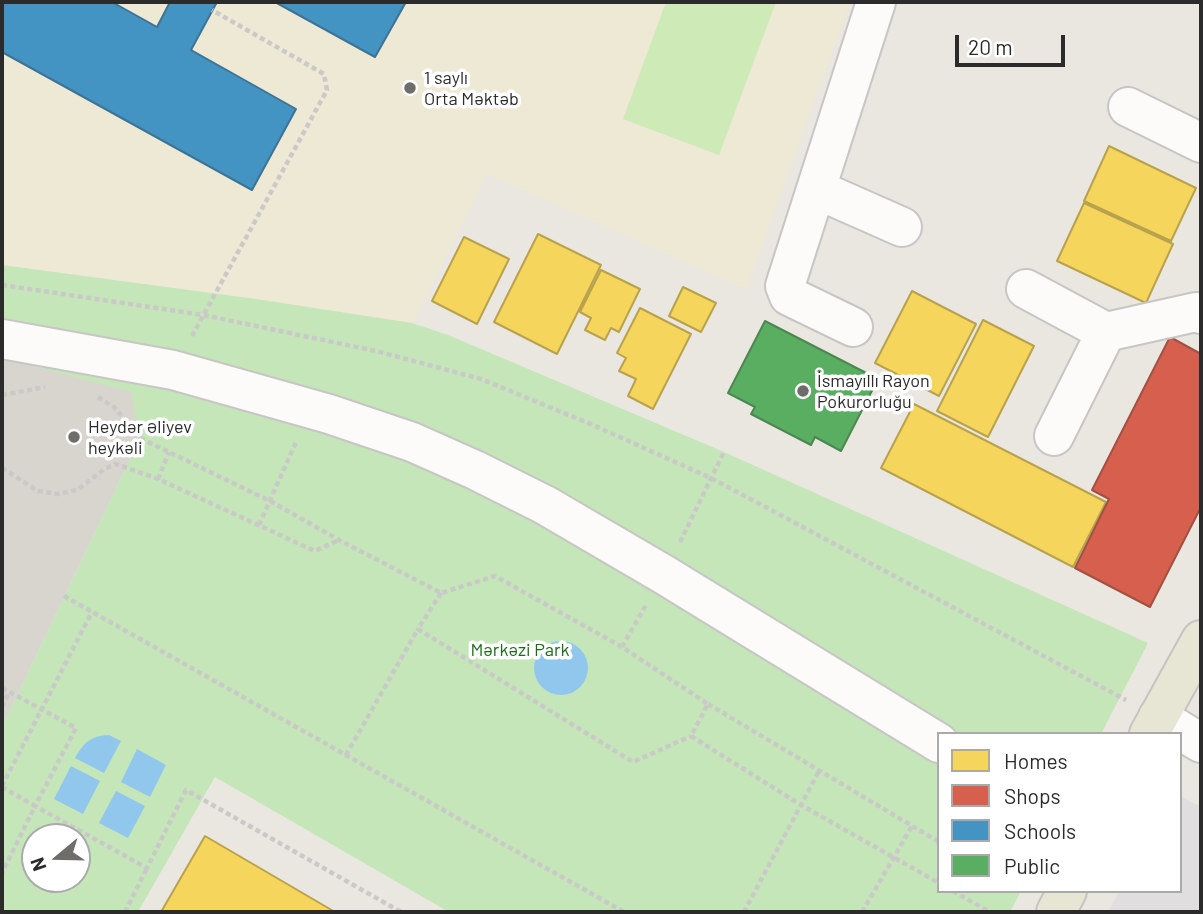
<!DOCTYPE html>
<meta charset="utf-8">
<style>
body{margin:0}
#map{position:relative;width:1203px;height:914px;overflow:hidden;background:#eae7e0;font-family:Barlow,sans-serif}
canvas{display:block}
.frame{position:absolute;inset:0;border:4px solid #2b2b2b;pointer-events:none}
.legend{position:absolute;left:937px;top:732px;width:245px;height:161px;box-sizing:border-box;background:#fff;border:2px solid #aaa;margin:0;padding:9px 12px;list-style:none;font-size:21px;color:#2b2b2b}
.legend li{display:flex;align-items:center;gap:14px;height:35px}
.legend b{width:35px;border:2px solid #aaa}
.north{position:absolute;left:21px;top:823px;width:70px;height:70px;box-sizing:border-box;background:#fff;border:2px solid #aaa;border-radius:50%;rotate:251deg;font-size:19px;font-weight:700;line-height:28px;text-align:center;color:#2b2b2b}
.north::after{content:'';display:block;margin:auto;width:24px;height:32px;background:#6e6d6a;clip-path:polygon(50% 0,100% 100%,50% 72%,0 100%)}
.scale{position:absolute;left:955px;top:35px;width:110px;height:32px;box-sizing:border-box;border:4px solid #2b2b2b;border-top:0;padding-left:9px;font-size:21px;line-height:24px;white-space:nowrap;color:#2b2b2b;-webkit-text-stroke:5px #fff;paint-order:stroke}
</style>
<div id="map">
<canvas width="1203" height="914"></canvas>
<div class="frame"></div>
<ul class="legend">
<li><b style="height:19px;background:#f6d55c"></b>Homes</li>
<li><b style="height:19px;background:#d6604d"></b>Shops</li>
<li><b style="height:19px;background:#4393c3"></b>Schools</li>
<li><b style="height:19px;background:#5aae61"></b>Public</li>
</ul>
<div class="north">N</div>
<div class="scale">20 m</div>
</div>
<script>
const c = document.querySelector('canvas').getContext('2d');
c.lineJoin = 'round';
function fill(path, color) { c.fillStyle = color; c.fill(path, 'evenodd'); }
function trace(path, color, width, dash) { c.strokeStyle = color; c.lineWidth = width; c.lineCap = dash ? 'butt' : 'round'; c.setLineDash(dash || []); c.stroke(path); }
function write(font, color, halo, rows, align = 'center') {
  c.font = font + ' Barlow,sans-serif'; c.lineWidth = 7; c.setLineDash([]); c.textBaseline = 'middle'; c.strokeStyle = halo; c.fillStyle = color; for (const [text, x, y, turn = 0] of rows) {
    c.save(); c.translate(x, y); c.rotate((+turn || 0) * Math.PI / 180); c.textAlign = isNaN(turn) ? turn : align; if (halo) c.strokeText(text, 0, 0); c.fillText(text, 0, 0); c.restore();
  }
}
fill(new Path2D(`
 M1180,796L1201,807V912H1108L1119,891H1180Z`), '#e1dedf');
fill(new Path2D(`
 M2,2H850L746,289L487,174L412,323L256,299L2,265Z`), '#ede9d5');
fill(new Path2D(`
 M2,265L256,299L412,323L448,335L724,452L1148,643L1101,734H939V891H1021L1010,912H449L215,777L138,912H2V727L140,438L2,358ZM35,837H77V879H35Z`), '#c4e6b8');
fill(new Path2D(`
 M666,2H776L719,155L623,119Z`), '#ceeab6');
fill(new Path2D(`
 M2,358L131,392L140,438L2,727Z`), '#d8d5cf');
fill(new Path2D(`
 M534 668a27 27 0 1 1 54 0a27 27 0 1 1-54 0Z
 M109,735L121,741L104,773L75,758C84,742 91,736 109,735Z
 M137,749L166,765L150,797L121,782Z
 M71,766L100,781L83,814L54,799Z
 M116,791L145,806L128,838L99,823Z`), '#92c7ed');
const homes = new Path2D(`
 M1109,146L1196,188L1171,241L1084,201Z
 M1084,203L1173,244L1146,303L1057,261Z
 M538,234L601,265L557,354L494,322Z
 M464,237L509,259L477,324L432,301Z
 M601,270L640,289L619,332L611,328L605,340L585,330L591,318L580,312Z
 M683,287L716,303L701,332L669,316Z
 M912,291L976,324L939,396L875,363Z
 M640,308L691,334L653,409L628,396L636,379L619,371L626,358L617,353Z
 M983,320L1034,346L988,437L937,411Z
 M914,404L1106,502L1073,567L881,468Z
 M205,836L335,912H161Z`);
fill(homes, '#f6d55c');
trace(homes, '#b9a24d', 2);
const shops = new Path2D(`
 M1170,337L1201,354V507L1150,607L1075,568L1109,499L1092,490Z`);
fill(shops, '#d6604d');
trace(shops, '#a35043', 2);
const schools = new Path2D(`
 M2,2H112L157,27L170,2H217L191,50L296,109L252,190L2,52Z
 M275,2H406L375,57Z`);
fill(schools, '#4393c3');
trace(schools, '#3c7495', 2);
const public = new Path2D(`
 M765,321L878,379L841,451L815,437L811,445L751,414L755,407L728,393Z`);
fill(public, '#5aae61');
trace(public, '#4c8751', 2);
const minor = new Path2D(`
 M1128,107L1201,143
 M816,189L902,227
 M1026,289L1106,332
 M853,327L789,296L785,286L876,2
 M2,339L173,370L329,414L412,442L475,470L545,505L663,574L939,743
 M1054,436L1106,332L1196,312L1201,314
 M1158,717L1201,743`);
const major = new Path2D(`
 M1149,734L1201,640
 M1056,912L1067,891`);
trace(minor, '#c7c6c5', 42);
trace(major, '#c5c4c1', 42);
trace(new Path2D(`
 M2,285L203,315L376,351L481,379L593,425L713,479L1126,700
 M192,336L327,90L324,74L212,10
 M2,395L45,387
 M98,397L115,408L140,438L270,501L339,540L441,593L495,576L622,647L708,704L691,736L801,805L939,883
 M2,468L38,491L57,494L77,490L106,468L116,464L158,479L315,551L339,540
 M158,479L169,452
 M259,525L296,442
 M680,542L724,452
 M441,593L418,629L633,762L691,736
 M64,596L624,912
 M622,647L646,605
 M2,688L76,728L35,806L147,868L186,790L401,912
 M708,704L939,842
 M2,707L9,692
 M346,755L418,629
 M2,786L92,612
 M2,787L35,806L2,873
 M953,891L990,912
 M2,910V912
 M125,912L147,868
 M744,912L819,771
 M862,912L912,826`), '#cac9c8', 4.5, [5, 3.5]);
trace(minor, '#fcfbfa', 38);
trace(major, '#e7e5d3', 38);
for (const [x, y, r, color] of [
 [410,88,7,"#6e6d6a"],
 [803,391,7,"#6e6d6a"],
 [74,437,7,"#6e6d6a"]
]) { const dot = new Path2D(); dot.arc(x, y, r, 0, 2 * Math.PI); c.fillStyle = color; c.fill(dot); trace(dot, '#fff', 2.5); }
write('18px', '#2b2b2b', '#fff', [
 ["1 saylı",424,78],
 ["Orta Məktəb",424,99],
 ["İsmayıllı Rayon",817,381],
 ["Pokurorluğu",817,402],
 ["Heydər Əliyev",88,427],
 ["heykəli",88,448]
], 'left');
write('18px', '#1b6b18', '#fff', [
 ["Mərkəzi Park",520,650]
]);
</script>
